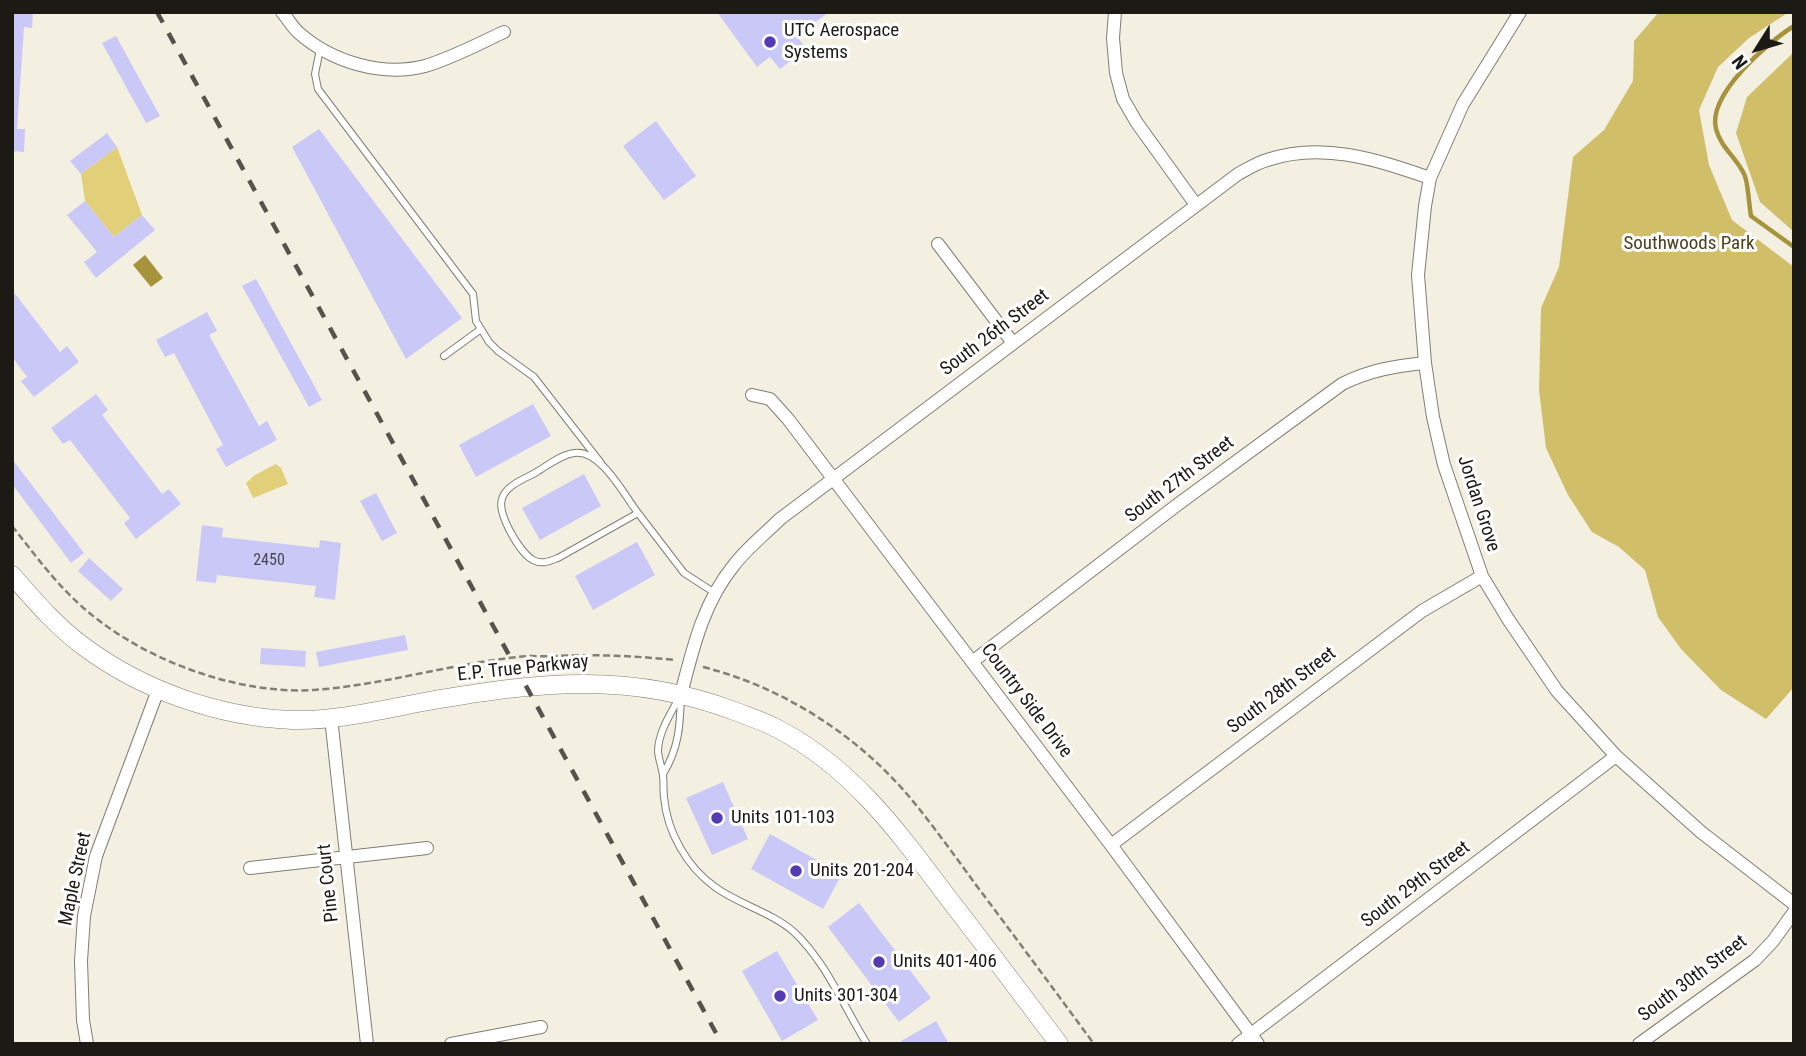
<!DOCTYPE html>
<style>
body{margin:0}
#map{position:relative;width:1806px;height:1056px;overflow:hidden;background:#f3f0e2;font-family:"Roboto Condensed",sans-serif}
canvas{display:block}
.frame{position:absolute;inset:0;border:14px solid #1b1a15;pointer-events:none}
.north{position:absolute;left:1722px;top:14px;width:70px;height:70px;-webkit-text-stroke:5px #fff;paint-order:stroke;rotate:233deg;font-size:19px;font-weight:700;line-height:28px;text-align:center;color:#1b1a15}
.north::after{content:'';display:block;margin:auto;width:24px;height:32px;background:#1b1a15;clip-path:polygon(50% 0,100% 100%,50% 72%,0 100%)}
</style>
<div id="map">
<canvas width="1806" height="1056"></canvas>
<div class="frame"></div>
<div class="north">N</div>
</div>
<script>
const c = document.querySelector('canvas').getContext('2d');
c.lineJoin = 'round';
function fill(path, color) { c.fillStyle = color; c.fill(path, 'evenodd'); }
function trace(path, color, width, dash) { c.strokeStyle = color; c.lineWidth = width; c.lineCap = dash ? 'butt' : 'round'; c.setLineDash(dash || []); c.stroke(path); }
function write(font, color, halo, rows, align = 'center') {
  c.font = font + ' "Roboto Condensed",sans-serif'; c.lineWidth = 6; c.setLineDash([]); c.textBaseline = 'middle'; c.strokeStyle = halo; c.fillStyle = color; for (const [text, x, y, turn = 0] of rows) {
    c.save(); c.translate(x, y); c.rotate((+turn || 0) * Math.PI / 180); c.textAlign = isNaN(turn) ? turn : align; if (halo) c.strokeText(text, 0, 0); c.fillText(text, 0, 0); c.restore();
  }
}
fill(new Path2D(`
 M117,147L142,215L114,237L85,201L81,174Z
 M276,464L281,468L288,484L253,498L246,483L255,475Z`), '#e2cf7a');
fill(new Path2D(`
 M1659,12H1789L1749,38L1718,67L1699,110L1709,165L1732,220L1794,267V687L1766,719L1721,690L1681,649L1658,617L1645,570L1619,547L1592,532L1568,495L1546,448L1539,390L1541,308L1559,267L1573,157L1604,130L1633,81L1634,41Z
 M1794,52V232L1760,202L1736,133L1747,97Z`), '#d1be69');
fill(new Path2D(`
 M145,255L163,278L151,287L133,265Z`), '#a6933c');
trace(new Path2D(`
 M1794,26C1768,42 1707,95 1716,129C1721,148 1736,157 1744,174C1748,180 1749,206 1751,216L1794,247`), '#a6933c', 4.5);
fill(new Path2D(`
 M12,12H33L32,28L24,27L17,129H25L24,152L12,151Z
 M717,12H829L797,36L806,49L780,69L770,57L757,67Z
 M116,36L160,116L146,123L102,43Z
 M656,121L696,176L664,200L623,146Z
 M319,129L462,318L406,359L292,147Z
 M107,133L117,147L81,174L70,161Z
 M85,201L114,237L142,215L155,230L96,278L84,262L97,252L67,215Z
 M256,279L322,400L309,407L242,286Z
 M12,290L60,352L67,346L79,362L34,397L21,381L27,377L12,357Z
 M207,312L217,331L209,335L259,426L267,421L277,440L226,467L216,449L223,445L174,353L165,357L156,340Z
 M96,394L108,410L102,415L162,494L169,489L181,504L136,539L124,523L130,518L70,440L63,444L51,428Z
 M533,404L551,436L476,477L459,445Z
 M12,459L84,553L71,563L12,484Z
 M584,474L601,506L540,540L522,508Z
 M376,493L397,533L382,541L360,501Z
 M202,525L223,528L222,537L319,548L320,540L341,543L335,600L314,597L316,586L217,575L216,583L196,581Z
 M637,542L655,575L593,610L575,576Z
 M89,558L123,589L111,601L78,571Z
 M405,635L408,650L319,667L316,652Z
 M261,648L306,651L305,667L260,664Z
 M723,782L748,839L712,855L686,798Z
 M770,834L842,874L823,909L751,869Z
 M859,903L931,998L899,1022L828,927Z
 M777,951L818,1020L782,1041L742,971Z
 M936,1021L949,1044H903L901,1041Z`), '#cac8f7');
const lane = new Path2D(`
 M320,49L315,74L318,89L473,294L476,321L489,342L498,351L534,377L601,463
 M444,356L481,329
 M638,513C624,495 600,448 574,453C560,455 547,466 535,473C524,479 505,486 502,499C497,514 520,553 533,560C542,565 550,561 558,558L638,513L684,573L715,593
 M680,696C672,712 659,730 658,750C658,758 662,767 663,776C664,783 663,790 664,797C667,832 687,867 715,887C740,905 771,912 794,932C826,962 844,1007 867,1044
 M663,774C679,748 680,726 681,696`);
const street = new Path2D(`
 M282,12C288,19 293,28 299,33C332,62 382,77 425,66C452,58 478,44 504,32
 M1115,12L1113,38L1116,73L1123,99L1137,123L1196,205
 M1520,12L1463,104L1430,178L1425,206L1418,275L1425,363L1433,417L1444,465L1482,576L1508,619L1557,691L1616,756L1701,832L1794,904
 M938,244L1013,343
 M752,395L770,399L788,419L1111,845L1258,1044
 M972,662L1177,505L1342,384C1370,370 1395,366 1425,363
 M681,694C693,648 703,603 734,565C747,548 765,534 780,519L1238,174C1247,169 1257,163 1267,160C1323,141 1377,160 1430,178
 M331,718L367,1044
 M1111,845L1422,611L1482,576
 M250,868L427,848
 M87,1044L83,1020L81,961L84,916L96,856L158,690
 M451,1044L541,1027
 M1238,1044L1616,756
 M1639,1044L1755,960L1773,941L1794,912`);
const secondary = new Path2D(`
 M12,575C34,600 56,626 83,646C142,690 218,717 292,720C338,721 384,709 429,701C539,682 630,671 737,712C750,717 765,722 778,729C853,768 899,833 949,899C986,947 1023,996 1059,1044`);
trace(lane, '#807e72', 8);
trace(street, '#807e72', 14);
trace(secondary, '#807e72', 19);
trace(new Path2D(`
 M12,526C33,552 52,579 77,602C135,657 234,695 314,690C383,685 450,664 518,657C530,655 543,657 555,656C596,654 635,656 676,660
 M703,667C783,687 859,736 912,800C934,827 955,856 976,885C1016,938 1055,991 1094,1044`), '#828077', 2.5, [7, 3.5]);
trace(lane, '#fff', 6);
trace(street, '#fff', 12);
trace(secondary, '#fff', 18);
trace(new Path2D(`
 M157,12L722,1044`), '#55534c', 4.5, [12, 12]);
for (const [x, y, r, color] of [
 [770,42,7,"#553bb3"],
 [717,818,7,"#553bb3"],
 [796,871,7,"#553bb3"],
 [879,962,7,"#553bb3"],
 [780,996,7,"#553bb3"]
]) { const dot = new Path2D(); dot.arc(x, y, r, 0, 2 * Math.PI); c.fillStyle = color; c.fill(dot); trace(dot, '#fff', 2.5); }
write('16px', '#47464e', null, [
 ["2450",269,561]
]);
write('19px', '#1b1a15', '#fff', [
 ["UTC Aerospace",784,31],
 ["Systems",784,53],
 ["Units 101-103",731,818],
 ["Units 201-204",810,871],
 ["Units 401-406",893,962],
 ["Units 301-304",794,996]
], 'left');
write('19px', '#4a411c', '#fff', [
 ["Southwoods Park",1689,244]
]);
write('19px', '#1b1a15', '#fff', [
 ["South 26th Street",995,333,-37],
 ["South 27th Street",1180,480,-37],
 ["Jordan Grove",1478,504,72],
 ["E.P. True Parkway",523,669,-6],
 ["South 28th Street",1282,691,-37],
 ["Country Side Drive",1026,701,53],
 ["Maple Street",76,879,-78],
 ["Pine Court",329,883,-96],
 ["South 29th Street",1416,885,-37],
 ["South 30th Street",1693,979,-37]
]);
</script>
